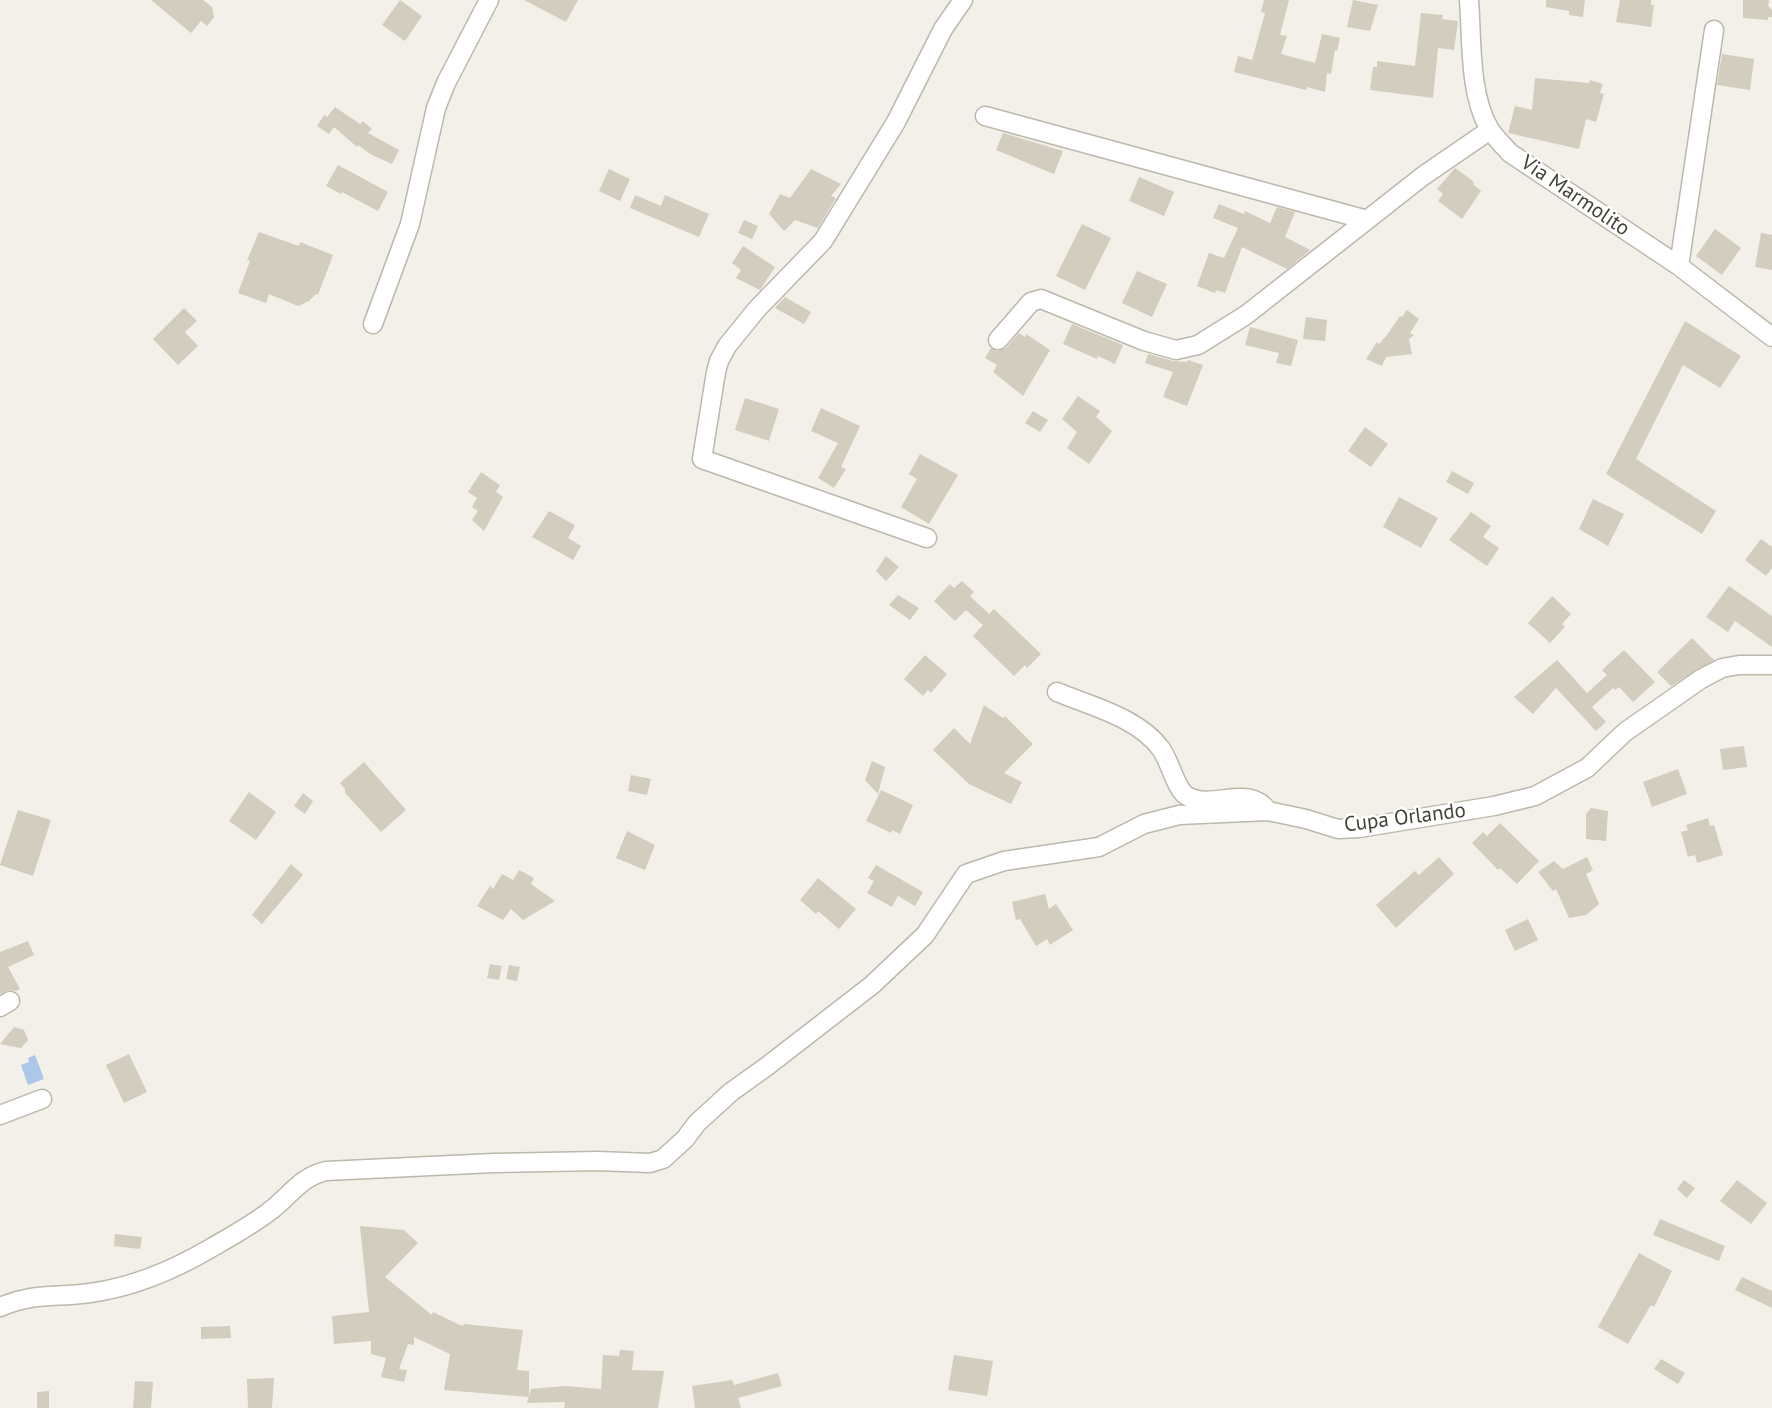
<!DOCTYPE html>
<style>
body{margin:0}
canvas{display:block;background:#f2f0e8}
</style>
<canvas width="1772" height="1408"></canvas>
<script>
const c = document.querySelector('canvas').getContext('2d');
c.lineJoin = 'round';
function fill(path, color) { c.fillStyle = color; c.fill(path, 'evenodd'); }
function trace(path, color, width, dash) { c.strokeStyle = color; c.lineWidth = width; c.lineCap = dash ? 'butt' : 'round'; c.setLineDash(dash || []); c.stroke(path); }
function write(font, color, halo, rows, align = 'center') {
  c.font = font + ' "PT Sans",sans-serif'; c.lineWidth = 5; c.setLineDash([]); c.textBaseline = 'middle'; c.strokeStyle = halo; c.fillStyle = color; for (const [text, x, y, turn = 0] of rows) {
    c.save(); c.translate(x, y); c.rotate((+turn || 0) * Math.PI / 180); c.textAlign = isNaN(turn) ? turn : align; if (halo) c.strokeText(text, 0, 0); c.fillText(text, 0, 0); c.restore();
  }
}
fill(new Path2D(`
 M35,1055L44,1079L28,1085L21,1065L29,1062L28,1058Z`), '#abc8e8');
fill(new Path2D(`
 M151,0H203L212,7L214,17L207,26L201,21L191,33Z
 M400,0L422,16L405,41L382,25Z
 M524,0H578L566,22Z
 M1264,0H1289L1280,35L1287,36L1281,54L1315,63L1322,34L1340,38L1337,51L1335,50L1331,74L1327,73L1325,92L1307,87L1306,90L1234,72L1238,56L1252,60L1265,13L1261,12Z
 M1353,0L1378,5L1370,31L1347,27Z
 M1546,0H1585L1583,17L1569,15V11L1546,7Z
 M1620,0H1651V5H1654L1651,27L1616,22Z
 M1743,0H1769L1768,6L1772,10V17H1768V20L1743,18Z
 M1421,13L1443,15L1442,19L1458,21L1454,50L1438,48L1433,98L1370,90L1373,67H1377V61L1415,66Z
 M1722,54L1754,59L1750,90L1717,85Z
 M1535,78L1589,83L1590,80L1603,84L1600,93L1604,94L1596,122L1586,119L1579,149L1508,133L1515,106L1532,110Z
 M335,107L360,124L363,121L372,129L368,133L399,150L392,164L370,154L358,145L357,147L334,127L329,134L317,126L324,115L327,117Z
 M1003,133L1063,151L1054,174L996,150Z
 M338,165L388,192L378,211L342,192L341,194L326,186Z
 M1455,168L1473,181L1474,185L1481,191L1462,219L1438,201L1443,194L1437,189Z
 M609,169L630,179L620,201L599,191Z
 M811,169L841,184L831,196L836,198L818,228L795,220L784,231L769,214L780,194L790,198Z
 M1139,177L1174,192L1164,216L1129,201Z
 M635,195L661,206L665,195L709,214L699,237L630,208Z
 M1219,204L1244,214L1245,211L1270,223L1277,207L1295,212L1285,237L1310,250L1287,269L1242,247L1225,293L1216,290L1215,293L1197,286L1209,253L1224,258L1238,228L1213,218Z
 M744,220L758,226L752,239L738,233Z
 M1082,224L1111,238L1085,290L1056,276Z
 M1715,229L1741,248L1722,275L1696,256Z
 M259,232L299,246L300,242L333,255L318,295L316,294L309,301L298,306L269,294L266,303L238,293L250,261L247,260Z
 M1761,233L1772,235V270L1755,267Z
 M743,246L775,267L760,290L736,278L741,270L732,263Z
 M1137,271L1167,284L1152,317L1122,303Z
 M785,297L811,312L804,324L775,308Z
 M184,308L197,321L185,332L198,346L178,365L153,339Z
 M1407,310L1419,319L1410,333L1414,335L1409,339L1412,354L1386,357L1382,366L1366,359L1377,342L1379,344L1387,335L1400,316L1402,317Z
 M1306,317L1327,320L1325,341L1303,339Z
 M1685,321L1741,356L1720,388L1683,365L1636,459L1716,511L1702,534L1606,474Z
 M1072,324L1123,345L1115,364L1098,356L1097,359L1063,344Z
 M1250,327L1298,340L1291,366L1276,363L1279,353L1245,345Z
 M1019,333L1025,337L1026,334L1050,350L1023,396L993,372L997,365L985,358L991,348L997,351L1006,348Z
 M1148,354L1173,361L1187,362L1188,360L1203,365L1187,406L1163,397L1173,372L1145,363Z
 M1078,396L1100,411L1096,417L1112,431L1089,464L1067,448L1077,432L1062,419Z
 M745,398L779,409L769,441L735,430Z
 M821,408L860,426L841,467L846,469L834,488L818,478L838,443L811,431Z
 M1033,411L1048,420L1040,432L1025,423Z
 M1365,427L1388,444L1371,467L1348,451Z
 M920,454L958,475L929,524L901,507L917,479L909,474Z
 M1452,471L1474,483L1468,494L1446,482Z
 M481,472L500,485L496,492L503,497L484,531L472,520L478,511L472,507L477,498L468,492Z
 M1399,497L1438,518L1421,548L1383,527Z
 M1593,499L1624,514L1608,546L1579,529Z
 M549,511L575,525L568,538L581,546L573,560L532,537Z
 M1471,512L1491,526L1483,537L1499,548L1487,566L1449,540Z
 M1761,539L1772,547V568L1766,576L1745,560Z
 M886,556L899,567L886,581L876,571Z
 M962,581L974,592L970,596L989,614L994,609L1041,654L1027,668L1025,665L1014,676L973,636L983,625L966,610L955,621L934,601L950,584L954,588Z
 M1729,586L1772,616V647L1735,621L1728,632L1706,617Z
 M898,595L919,608L910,620L889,605Z
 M1552,596L1571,614L1562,624L1565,627L1550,643L1528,623Z
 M1692,638L1714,660L1671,686L1657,672Z
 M1624,650L1655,682L1633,702L1619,687L1615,690L1613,688L1592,707L1606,722L1596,731L1556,688L1533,714L1514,697L1557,660L1587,693L1607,675L1602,670Z
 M925,655L947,674L931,693L928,690L923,696L904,679Z
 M984,705L1003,718L1005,716L1033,744L1004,773L1022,782L1011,804L969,784L933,750L954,728L970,744Z
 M1744,746L1747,767L1723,770L1720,749Z
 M872,761L885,767L878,794L865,780Z
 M364,762L406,810L381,832L345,793V789L340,783Z
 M1678,769L1687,794L1652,807L1643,782Z
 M631,775L651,779L647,795L628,791Z
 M881,790L913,805L900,834L892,830L891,833L866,821Z
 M249,792L276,812L256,840L229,821Z
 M303,793L313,801L305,814L294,806Z
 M1591,808L1608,811L1606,841L1586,839V814Z
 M18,810L51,820L33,876L0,865Z
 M1708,818L1710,826L1714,825L1723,855L1697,863L1695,855L1688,857L1681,832L1688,830L1686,825Z
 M1500,823L1539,861L1517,884L1500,868L1498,870L1472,843L1483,832L1487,836Z
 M627,831L655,845L645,870L616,858Z
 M1439,857L1454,874L1396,928L1376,905L1415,871L1419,875Z
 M1587,857L1593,870L1586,874L1599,904L1586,915L1569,918L1556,889L1553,891L1538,872L1554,861L1563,869Z
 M291,864L303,875L262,924L252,915Z
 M876,865L923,892L915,906L898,896L892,907L867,893L874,881L868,878Z
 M519,870L534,878L531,884L555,901L523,920L511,909L503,920L477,906L490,886L493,889L502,874L513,880Z
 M818,878L856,909L839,929L818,911L816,914L800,900Z
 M1045,894L1049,909L1056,904L1073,930L1050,945L1047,939L1036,946L1020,919L1016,920L1012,902Z
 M1528,919L1538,940L1515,951L1505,930Z
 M28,941L34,955L8,967L20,989L16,991L9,990L0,994V952Z
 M490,964L502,966L499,980L487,978Z
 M509,965L520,967L517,981L506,979Z
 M14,1027L24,1030L28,1040L21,1048L0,1044Z
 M129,1054L147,1092L124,1103L106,1065Z
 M1684,1180L1695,1188L1687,1198L1677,1189Z
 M1737,1180L1767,1203L1751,1224L1720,1201Z
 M1660,1219L1725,1246L1719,1261L1653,1235Z
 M360,1226L404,1230L418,1243L385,1277L432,1315L433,1312L462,1326L464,1324L523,1330L517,1370L529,1371V1397L444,1390L450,1354L414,1337V1345L408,1344L399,1369L407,1370L404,1382L381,1377L386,1358L371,1354V1341L334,1344L332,1316L369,1312Z
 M115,1234L142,1237L140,1249L114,1246Z
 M1639,1253L1672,1271L1654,1307L1651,1305L1628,1344L1598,1327Z
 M1742,1277L1772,1291V1308L1735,1290Z
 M230,1326L231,1338L201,1339V1327Z
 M620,1350L634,1351L632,1370L664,1371L658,1408H564L565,1402L527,1403L531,1389L566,1386L601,1389L603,1355L619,1356Z
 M954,1355L993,1361L987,1396L948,1390Z
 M1661,1359L1685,1373L1678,1384L1654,1369Z
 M778,1373L782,1386L738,1398L741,1408H695L692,1386L732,1380L734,1385Z
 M274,1378L272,1408H248L247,1379Z
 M135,1381L153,1382L151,1408H133Z
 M49,1391V1408H37V1392Z`), '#d2cdbe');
const minor = new Path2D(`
 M1469,0C1472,39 1469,94 1489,128C1494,137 1503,145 1510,153L1679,266L1772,337
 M985,116L1367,220
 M1679,266L1714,30
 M373,324L410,224L436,108L446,83L489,0
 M998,340L1031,302L1041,299L1144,341L1176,350L1198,345L1246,315L1423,176L1490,130
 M927,538L702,459L716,372L719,361L727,346L757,309L823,241L896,122L943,29L963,0
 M1057,692C1091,706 1139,718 1161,749C1170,761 1176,790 1187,796C1213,811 1248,783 1268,811
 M0,1007L10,1001
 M0,1115L42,1099
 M0,1307C35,1292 55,1298 90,1293C134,1287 172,1271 211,1248C230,1237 252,1225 270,1211C290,1196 300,1177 326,1171L494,1163L598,1161L650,1163L663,1159L685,1139L697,1123L731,1092L766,1067L872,985L925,935L966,874L1004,861L1099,847L1144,824L1179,815L1268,811L1306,819L1338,829L1359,828L1494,806L1535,796L1587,768L1625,732L1701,679L1722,668L1739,665H1772`);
trace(minor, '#bcb8ab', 21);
trace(minor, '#fff', 18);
write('21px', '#444137', '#fff', [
 ["Via Marmolito",1575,196,34],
 ["Cupa Orlando",1405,818,-7]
]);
</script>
